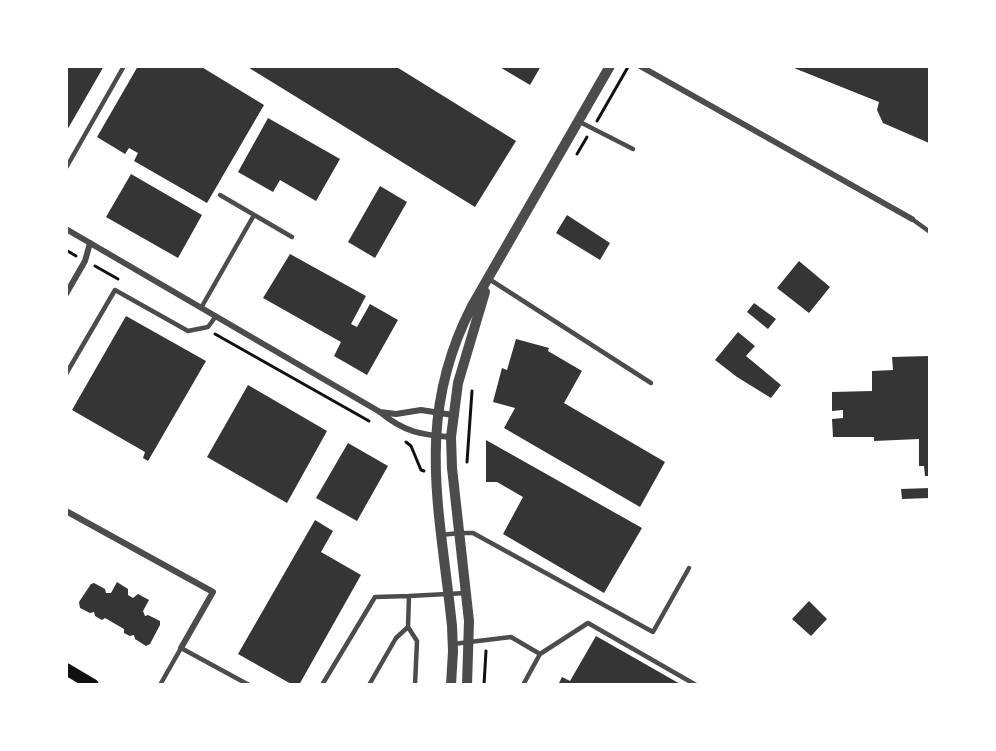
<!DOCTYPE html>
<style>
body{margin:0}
#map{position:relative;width:996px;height:751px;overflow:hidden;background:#fff;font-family:"Public Sans",sans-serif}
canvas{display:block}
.frame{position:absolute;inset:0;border:68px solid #fff;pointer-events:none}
</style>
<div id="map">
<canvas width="996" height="751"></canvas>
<div class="frame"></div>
</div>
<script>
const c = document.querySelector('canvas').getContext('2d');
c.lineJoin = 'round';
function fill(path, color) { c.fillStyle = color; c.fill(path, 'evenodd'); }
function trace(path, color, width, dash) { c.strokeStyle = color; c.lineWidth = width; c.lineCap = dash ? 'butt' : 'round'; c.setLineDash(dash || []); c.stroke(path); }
fill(new Path2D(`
 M66,66H104L66,132Z
 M138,66H200L264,105L207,203L134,161L138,153L129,148L125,154L97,137Z
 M246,66H395L516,141L475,207Z
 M498,66H541L530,85Z
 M789,66H930L929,143L883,123L877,110L879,102Z
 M268,118L340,159L316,201L280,180L273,192L238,172Z
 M131,174L202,215L178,258L106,217Z
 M380,186L407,202L375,258L348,242Z
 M567,215L610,243L600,260L556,233Z
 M290,254L366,296L351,324L357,327L370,304L398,320L367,375L334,356L341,342L263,298Z
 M799,261L830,287L809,313L777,288Z
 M754,303L776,319L768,329L747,312Z
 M126,316L206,361L148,461L143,458L145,452L72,410Z
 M738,332L755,346L746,356L781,385L771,398L737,377L715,360Z
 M516,339L549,348L548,351L582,371L564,403L665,462L640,507L504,428L515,408L493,402L502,368L507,370Z
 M930,356V476H925L924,466H919V439L874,441V437H833L832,419L843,418V410L832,411V392L872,391V371L893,370L892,357Z
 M248,385L327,431L287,503L207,457Z
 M486,440L642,528L604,593L503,534L523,497L497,482H486Z
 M348,443L388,466L357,521L316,498Z
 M930,488V498L902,499L901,489Z
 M315,520L333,531L321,552L361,575L299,685H293L238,654Z
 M117,582L128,589V595L133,598L138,594L149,600L143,611L145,616L148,615L160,621V625L150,644L146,646L135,639L134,635L130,636L124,633V629L105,618L102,620L95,616L94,612L90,613L80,608L79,602L91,584L94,583L105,589L106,593H111Z
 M809,601L827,619L811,636L792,619Z
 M596,636L682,685H558L562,677L570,681Z`), '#353535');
trace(new Path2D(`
 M597,121L628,67
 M577,154L587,137
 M66,250L76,256
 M95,266L118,279
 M215,334L369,421
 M406,442L411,446L421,470L424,471
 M467,462L472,391
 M484,685L486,651`), '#111', 3);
trace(new Path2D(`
 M578,121L633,149
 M66,168L124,66
 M220,195L292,237
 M912,219L930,232
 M489,279L651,383
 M201,308L254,215
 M66,374L115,290L188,331L208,327L216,316
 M441,535L459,533H473L653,632L689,568
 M409,596L466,593
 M453,644L511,637L540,654L523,685
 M540,654L588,623L696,685
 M160,685L181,648L249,685
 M322,685L375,597L409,596L408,627L417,641L415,685
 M369,685L396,638L408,627`), '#4c4c4c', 4.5);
trace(new Path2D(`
 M640,66L912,219
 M66,229L380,412C404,432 421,435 451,437
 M66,294L85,261L90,243
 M380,412L396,414L421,410L453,415
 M66,511L213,592L181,648`), '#4c4c4c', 6);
trace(new Path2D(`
 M451,685L453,651L452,626C440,509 414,418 472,306L610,66
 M467,685L469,621L452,468L451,437L458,383L485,292`), '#4c4c4c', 10);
trace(new Path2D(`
 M66,669L93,685`), '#111', 12);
</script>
